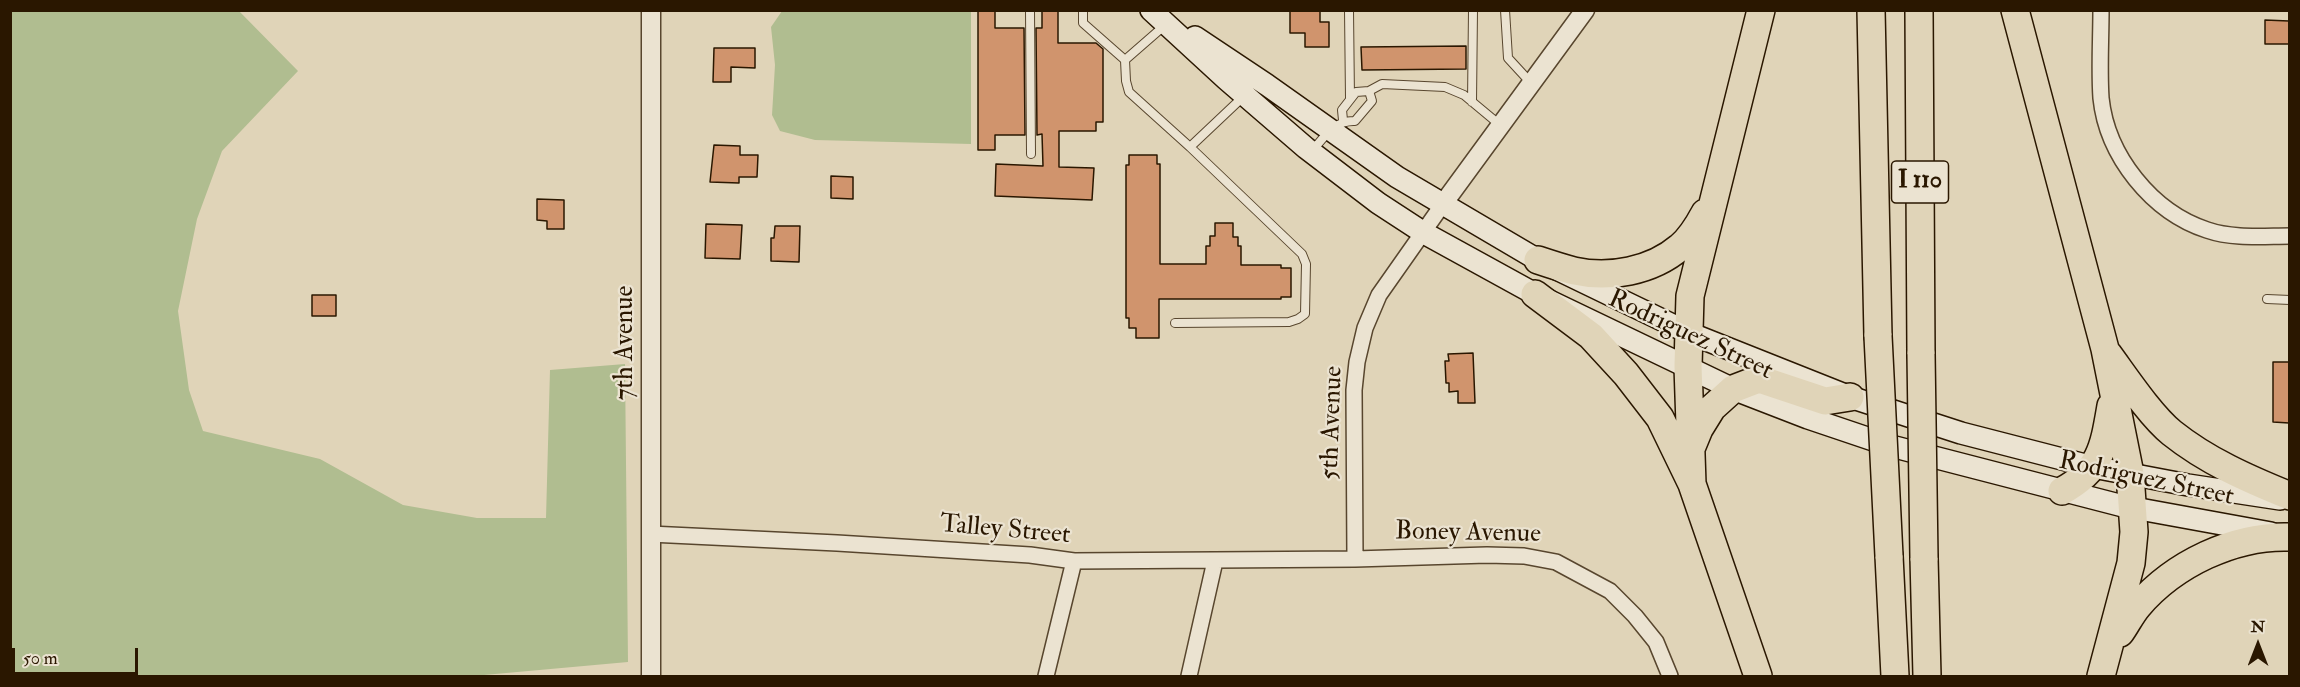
<!DOCTYPE html>
<style>
body{margin:0}
#map{position:relative;width:2300px;height:687px;overflow:hidden;background:#e0d4b8;font-family:"IM FELL Double Pica",serif}
canvas{display:block}
.frame{position:absolute;inset:0;border:12px solid #2a1700;pointer-events:none}
.north{position:absolute;left:2228px;top:615px;width:60px;height:60px;-webkit-text-stroke:4px #ebe3d1;paint-order:stroke;rotate:0deg;font-size:16px;font-weight:700;line-height:24px;text-align:center;color:#2a1700}
.north::after{content:'';display:block;margin:auto;width:21px;height:27px;background:#2a1700;clip-path:polygon(50% 0,100% 100%,50% 72%,0 100%)}
.scale{position:absolute;left:12px;top:648px;width:126px;height:27px;box-sizing:border-box;border:3px solid #2a1700;border-top:0;padding-left:8px;font-size:18px;line-height:21px;white-space:nowrap;color:#2a1700;-webkit-text-stroke:4px #ebe3d1;paint-order:stroke}
</style>
<div id="map">
<canvas width="2300" height="687"></canvas>
<div class="frame"></div>
<div class="north">N</div>
<div class="scale">50 m</div>
</div>
<script>
const c = document.querySelector('canvas').getContext('2d');
c.lineJoin = 'round';
function fill(path, color) { c.fillStyle = color; c.fill(path, 'evenodd'); }
function trace(path, color, width, dash) { c.strokeStyle = color; c.lineWidth = width; c.lineCap = dash ? 'butt' : 'round'; c.setLineDash(dash || []); c.stroke(path); }
function write(font, color, halo, rows, align = 'center') {
  c.font = font + ' "IM FELL Double Pica",serif'; c.lineWidth = 4.5; c.setLineDash([]); c.textBaseline = 'middle'; c.strokeStyle = halo; c.fillStyle = color; for (const [text, x, y, turn = 0] of rows) {
    c.save(); c.translate(x, y); c.rotate((+turn || 0) * Math.PI / 180); c.textAlign = isNaN(turn) ? turn : align; if (halo) c.strokeText(text, 0, 0); c.fillText(text, 0, 0); c.restore();
  }
}
fill(new Path2D(`
 M10,11H239L298,71L222,151L197,219L178,311L189,390L203,431L320,459L403,505L477,518H546L550,370L625,364L628,662L473,676H11Z
 M782,11H971V144L815,140L780,131L772,115L775,65L771,27Z`), '#b0bd90');
const building = new Path2D(`
 M978,10H995V28H1024L1025,135H995V150H978Z
 M1042,10H1058V43H1096L1103,49V122H1096V131H1059V167L1094,168L1092,200L995,196L996,164L1043,166L1042,134L1037,135L1036,28H1042Z
 M1290,10H1320V22H1329V47H1305V33H1290Z
 M2265,20L2289,21V44H2265Z
 M1466,46V69L1362,70L1361,47Z
 M714,48H755V68L731,67V82H713Z
 M714,145L740,146V155H758L757,177H739V183L710,182Z
 M1129,155H1157V164H1160V264H1206V246H1210V236H1215V223H1233V237H1238V246H1241V265H1281V268H1291V297H1281V299H1159V338H1136V328H1129V318H1126V165H1129Z
 M831,176L853,177V199L831,198Z
 M537,199L564,200V229H547V221L537,220Z
 M706,224L742,225L740,259L705,258Z
 M775,226H800L799,262L771,261V238H774Z
 M312,295H336V316H312Z
 M1473,353L1475,403H1458V391L1449,392V383H1446L1445,361H1449L1448,354Z
 M2273,362H2289V423L2273,422Z`);
fill(building, '#d0946d');
trace(building, '#2a1700', 1.5);
const service = new Path2D(`
 M1030,10L1031,154
 M1083,10V23L1125,60
 M1349,10L1350,99
 M1505,10L1508,58L1531,83
 M1164,26L1125,60L1126,81L1129,92L1190,147
 M1369,91L1382,84L1445,87L1464,95L1500,125
 M1472,102L1473,10
 M1312,151C1325,136 1335,120 1355,121L1372,101L1369,91L1356,92L1342,110L1343,120
 M2267,299L2290,300
 M1175,323L1289,322L1298,319L1305,314L1306,264L1302,254L1190,147L1244,96`);
const minor = new Path2D(`
 M2101,10C2101,39 2099,69 2101,98C2107,156 2152,212 2207,230C2233,239 2263,236 2290,236
 M650,534L837,543L1030,555L1074,561L1355,559L1487,555L1524,556L1556,562L1610,591L1635,616L1656,642L1670,676
 M1355,559L1354,390L1357,362L1365,328L1379,295L1443,204
 M1046,676L1074,561
 M1189,676L1215,561`);
const tertiary = new Path2D(`
 M1443,204L1585,10
 M651,676V10`);
const secondary = new Path2D(`
 M1151,10L1226,79L1306,148L1378,203L1424,233L1535,294L1733,389L1808,418L1891,446L2123,506L2271,533
 M1195,37L1267,85L1397,177L1538,260L1689,333L1850,397L1961,433L2093,467L2188,485L2280,499`);
const motorway = new Path2D(`
 M1871,10L1878,336
 M1919,10L1921,354
 M2015,10L2105,349L2130,474L2134,532L2131,563L2101,676
 M1538,260C1550,264 1562,268 1574,271C1609,279 1652,271 1680,247C1691,238 1698,226 1705,213
 M1535,294L1591,336L1626,374L1660,418L1692,484L1758,676
 M2108,354C2125,377 2150,415 2172,433C2207,461 2248,479 2290,496
 M1692,446L1699,429L1712,408L1733,389L1759,379L1825,401L1850,397
 M1692,484L1688,366L1690,296L1761,10
 M2062,491C2101,470 2104,447 2111,406
 M1889,556L1895,676
 M1924,558L1927,676
 M2120,633C2126,625 2131,614 2138,606C2174,564 2234,535 2290,537`);
trace(service, '#58462e', 10);
trace(minor, '#58462e', 18);
trace(tertiary, '#58462e', 21);
trace(secondary, '#2a1700', 24);
trace(motorway, '#2a1700', 30);
trace(service, '#ebe3d1', 8);
trace(minor, '#ebe3d1', 15);
trace(tertiary, '#ebe3d1', 18);
trace(secondary, '#ebe3d1', 21);
trace(motorway, '#e0d4b8', 27);
const motorwayBridge = new Path2D(`
 M1878,336L1889,556
 M1921,354L1924,558`);
trace(motorwayBridge, '#2a1700', 30, []);
trace(motorwayBridge, '#e0d4b8', 27);
for (const [x, y, w] of [
 [1920,182,57]
]) { const box = new Path2D(); box.roundRect(x - w / 2, y - 21, w, 42, 4.5); c.fillStyle = '#ebe3d1'; c.fill(box); trace(box, '#2a1700', 1.5); }
write('bold 24px', '#2a1700', null, [
 ["I 110",1920,182]
]);
write('26px', '#2a1700', '#ebe3d1', [
 ["Rodriguez Street",1690,336,25],
 ["7th Avenue",626,343,-90],
 ["5th Avenue",1333,423,-88],
 ["Rodriguez Street",2146,480,12],
 ["Talley Street",1005,531,5],
 ["Boney Avenue",1468,534,1]
]);
</script>
